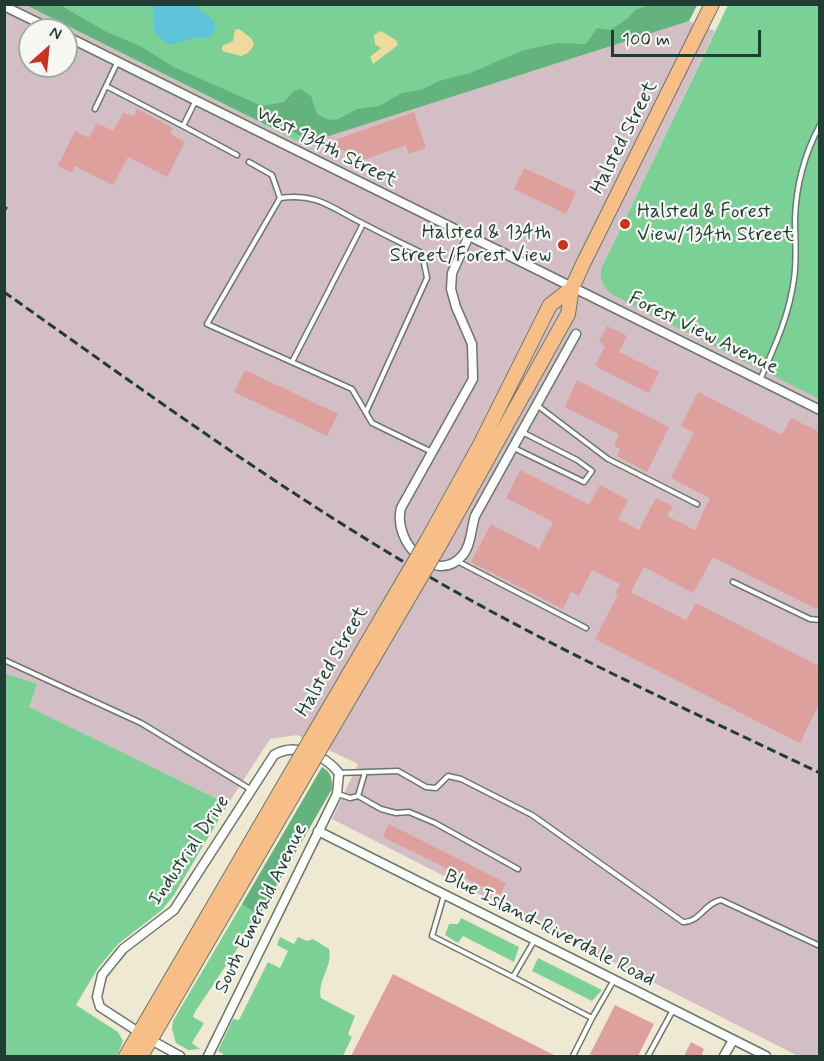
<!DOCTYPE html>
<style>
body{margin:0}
#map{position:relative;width:824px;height:1061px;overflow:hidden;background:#efe9d4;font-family:Mynerve,sans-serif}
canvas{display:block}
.frame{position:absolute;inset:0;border:6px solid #1f3d34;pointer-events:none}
.north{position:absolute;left:18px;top:18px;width:60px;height:60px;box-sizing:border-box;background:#f6f6f2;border:2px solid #a0aca6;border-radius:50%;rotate:27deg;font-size:16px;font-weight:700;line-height:24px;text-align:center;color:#1f3d34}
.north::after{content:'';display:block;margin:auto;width:21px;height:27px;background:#c8321e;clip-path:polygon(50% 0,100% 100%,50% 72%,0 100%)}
.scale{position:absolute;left:611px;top:30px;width:150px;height:27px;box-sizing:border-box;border:3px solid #1f3d34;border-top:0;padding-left:8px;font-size:18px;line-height:21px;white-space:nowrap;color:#1f3d34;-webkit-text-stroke:4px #f6f6f2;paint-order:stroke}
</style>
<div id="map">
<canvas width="824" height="1061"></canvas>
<div class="frame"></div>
<div class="north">N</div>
<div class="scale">100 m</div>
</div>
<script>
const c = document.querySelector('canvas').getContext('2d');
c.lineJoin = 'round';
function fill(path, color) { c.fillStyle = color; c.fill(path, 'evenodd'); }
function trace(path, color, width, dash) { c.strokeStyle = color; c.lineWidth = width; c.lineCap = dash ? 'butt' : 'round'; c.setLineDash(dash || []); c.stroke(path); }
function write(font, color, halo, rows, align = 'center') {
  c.font = font + ' Mynerve,sans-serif'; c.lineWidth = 4.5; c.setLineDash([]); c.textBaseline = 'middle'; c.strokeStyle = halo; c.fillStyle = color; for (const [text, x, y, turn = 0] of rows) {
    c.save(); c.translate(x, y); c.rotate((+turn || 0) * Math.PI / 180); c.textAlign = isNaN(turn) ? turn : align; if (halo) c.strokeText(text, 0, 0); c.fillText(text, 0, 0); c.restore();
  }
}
fill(new Path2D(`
 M5,5H26L303,144L689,21L715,31L601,269L819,399V1056H798L332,819L358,764L297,735L270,739L228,804L28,707L37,684L5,673ZM30,30H66V66H30Z`), '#d2bec4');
fill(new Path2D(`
 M26,5H697L689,21L303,144Z
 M728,5H819V399L615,296C604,289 600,282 601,269Z
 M5,673L37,684L29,707L228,804L174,895L162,910L118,944L98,968L76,1005L118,1032L123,1041L117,1056H5Z
 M242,904L259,916L195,1012L193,1017L204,1023L192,1043L200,1049L188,1050L176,1043L172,1029L173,1021Z
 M461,918L519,947L514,962L463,936L458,943L445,935L449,924H458Z
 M280,937L294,944L298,937L307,941L313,939L329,949C333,967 317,980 321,998L355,1016L348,1034L352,1037L343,1056H222L223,1054L218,1051L233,1019L239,1020L268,962L280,968L288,951L277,945Z
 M538,958L602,990L592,1001L532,971Z`), '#7bd195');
fill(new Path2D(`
 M26,5H60L105,31L140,46L174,67L262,106L284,102L294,91L301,89L311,96L317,114L329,120L338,119L357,109L379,106L402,93L421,90L439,81L470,73L524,50L557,43L586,44L597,28L610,30L627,19L635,10L650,5H697L689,21L310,142L289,129L269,126Z
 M322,767C332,773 332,779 332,789L259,916L242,904Z`), '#64b37e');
fill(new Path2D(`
 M239,29L252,39L254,45L248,53L241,56L222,51V46L233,41L235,30Z
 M381,31L396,40L398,45L373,64L370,57L381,48L375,44L374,35Z`), '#eeda9e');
fill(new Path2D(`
 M153,5H194L213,20L216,30L209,38C204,38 198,37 194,38C174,42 171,52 154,32Z`), '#5ec3db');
fill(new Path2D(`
 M137,109L173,128L170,134L185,142L167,177L128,157L113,185L75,166L72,173L58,166L75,131L89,138L97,123L113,131L123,113L134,116Z
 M414,112L426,148L409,154L406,145L363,160L361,153L356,155L337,148L335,140Z
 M524,168L576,192L566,214L514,189Z
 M607,326L627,336L619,352L659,372L649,393L595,366L605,346L599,342Z
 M245,370L338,414L327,436L234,392Z
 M577,380L669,427L647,472L617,456L620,449L614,446L619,434L565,407Z
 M698,392L782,435L791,418L819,432V610L713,557L693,593L644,567L631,592L686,620L696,603L819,666V704L800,743L595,639L618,594L615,593L620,584L592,570L579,596L571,592L563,609L471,562L491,524L539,549L553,522L506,498L520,470L589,505L600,485L628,500L618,519L639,530L656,498L673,506L667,516L695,530L710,498L671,478L694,433L681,426Z
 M389,824L506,883L500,895L383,837Z
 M393,974L556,1056H351Z
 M615,1005L654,1024L638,1056H589Z
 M691,1042L704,1049L701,1056H684Z`), '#dea09c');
const service = new Path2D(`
 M106,86L183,126
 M195,102L183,126L237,155
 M95,109L117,63
 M249,162L272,175L280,198
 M292,362L363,224
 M760,380C775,346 789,316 794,279C797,259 795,239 795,219C796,186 805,153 820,125
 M538,406L608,459L697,504
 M366,412L427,278L422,253C401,243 379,232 358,221C329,206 316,193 280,198L207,324L352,389L372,423L432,452
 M514,448L584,482L592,471L577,460L522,432
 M457,561L586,628
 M733,582L810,619L820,620
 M4,660L141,723L250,789
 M365,772L358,796L381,809L396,813L409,812L435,823L518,869
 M339,773L398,771L426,787L436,788L448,776L461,779L532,815L683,922C699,923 706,902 721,900L820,946
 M338,794L350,798L358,796
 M444,895L432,936L513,977
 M534,941L513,977L592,1018L614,980
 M573,1056L592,1018
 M648,1056L673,1010`);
const minor = new Path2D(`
 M4,6L53,30
 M66,36L820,410
 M468,238L452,273L451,289L456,307L472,344L473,379L401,508C392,542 435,586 462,556C471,546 471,529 475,516L576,334
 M318,831L766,1056
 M140,1033L100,1007L97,997L102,975L123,949L174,910L274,755C295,742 325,755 339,773L337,794L208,1056
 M151,1040L180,1056
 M724,1056L733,1040`);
const primary = new Path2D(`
 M428,539L481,443L550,305L572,288
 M439,546L568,314L572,288L582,266L712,4
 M126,1056L298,761
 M141,1056L310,766`);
trace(service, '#68796c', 7);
trace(minor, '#68796c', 11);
trace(primary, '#68796c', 16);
trace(service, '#fff', 4);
trace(minor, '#fff', 8);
trace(primary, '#f7be88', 14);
trace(new Path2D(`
 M4,207L7,209
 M4,292C147,393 288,496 440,583C563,653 692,712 820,773`), '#1f3d34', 3, [9, 4.5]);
const primaryBridge = new Path2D(`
 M298,761L428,539
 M310,766L439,546`);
trace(primaryBridge, '#68796c', 16, []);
trace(primaryBridge, '#f7be88', 14);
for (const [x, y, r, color] of [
 [625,224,6,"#c8321e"],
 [563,245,6,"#c8321e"]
]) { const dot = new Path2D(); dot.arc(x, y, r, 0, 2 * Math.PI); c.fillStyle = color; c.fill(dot); trace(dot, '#f6f6f2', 2); }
write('20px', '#1f3d34', '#f6f6f2', [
 ["Halsted Street",625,138,-63],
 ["West 134th Street",326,148,27],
 ["Forest View Avenue",703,334,26],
 ["Halsted Street",333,662,-60],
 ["Industrial Drive",190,851,-56],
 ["South Emerald Avenue",262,909,-64],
 ["Blue Island-Riverdale Road",549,929,27]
]);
write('20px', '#1f3d34', '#f6f6f2', [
 ["Halsted & Forest",637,213],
 ["View/134th Street",637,236],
 ["Halsted & 134th",551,234,"right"],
 ["Street/Forest View",551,257,"right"]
], 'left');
</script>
